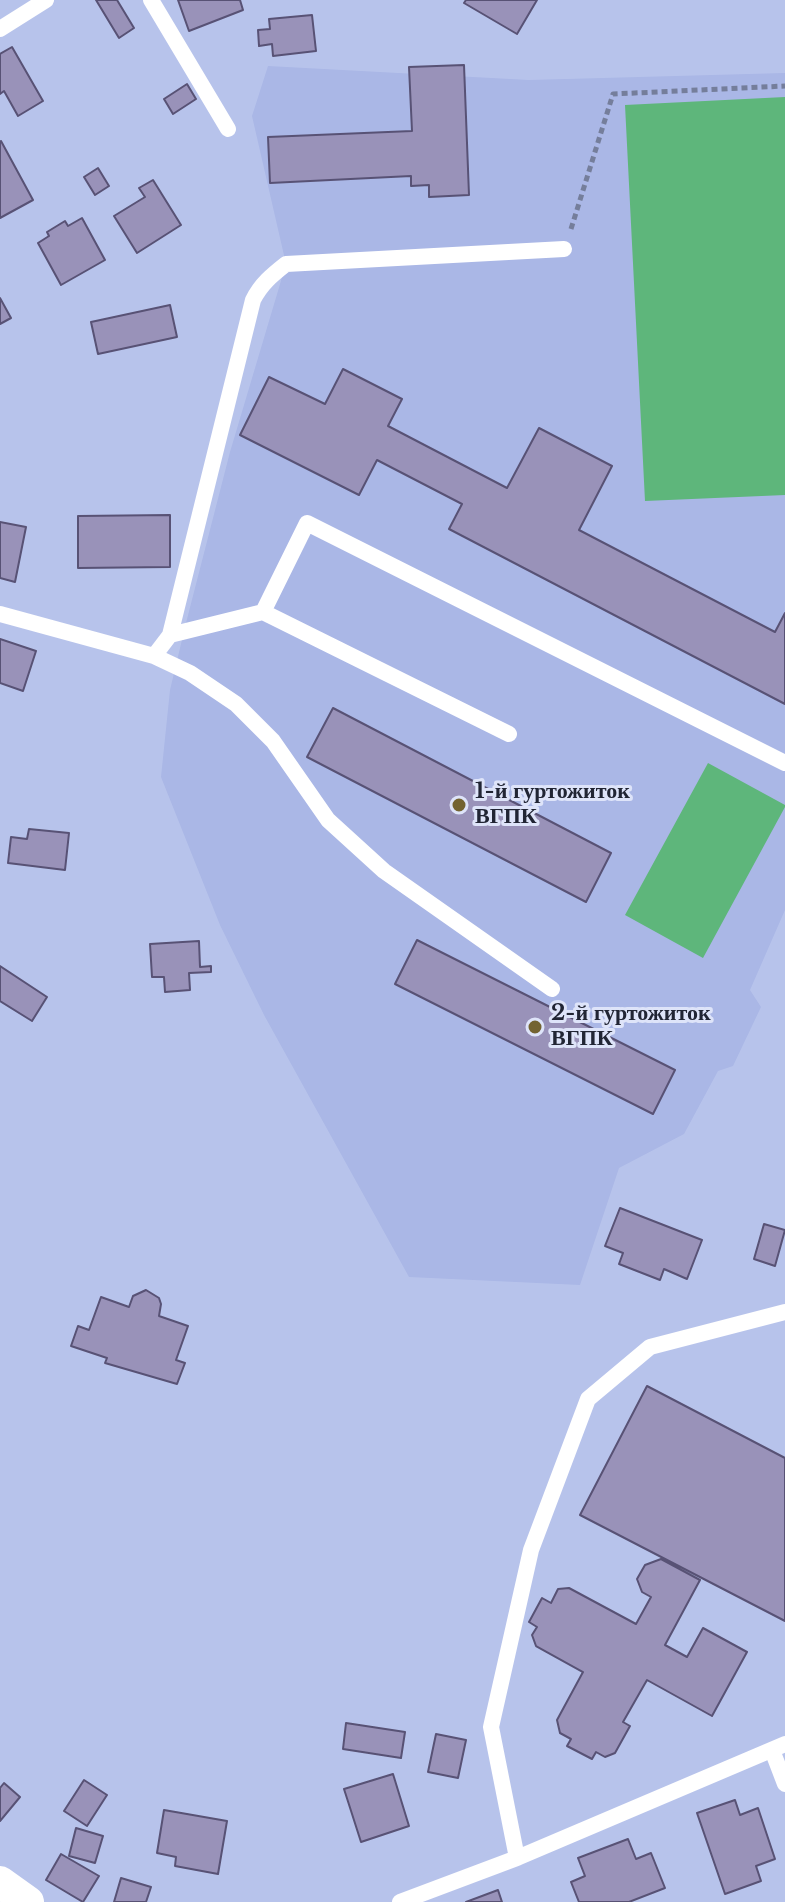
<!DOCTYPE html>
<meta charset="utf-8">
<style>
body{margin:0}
canvas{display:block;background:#b7c3eb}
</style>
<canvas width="785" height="1902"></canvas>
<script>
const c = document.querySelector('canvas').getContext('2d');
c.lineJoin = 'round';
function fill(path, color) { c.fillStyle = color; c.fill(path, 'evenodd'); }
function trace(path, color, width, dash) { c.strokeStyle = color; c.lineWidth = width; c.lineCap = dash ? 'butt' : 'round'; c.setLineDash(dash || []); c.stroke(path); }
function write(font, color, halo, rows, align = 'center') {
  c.font = font + ' "Libre Baskerville",serif'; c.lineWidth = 6; c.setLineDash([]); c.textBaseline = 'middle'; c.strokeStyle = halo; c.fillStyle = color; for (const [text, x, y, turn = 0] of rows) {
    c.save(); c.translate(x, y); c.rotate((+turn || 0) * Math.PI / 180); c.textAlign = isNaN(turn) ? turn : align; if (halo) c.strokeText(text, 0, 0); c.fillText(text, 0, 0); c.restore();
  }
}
fill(new Path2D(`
 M268,66L529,80L785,73V910L750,990L761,1007L733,1066L718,1071L684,1134L619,1168L580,1285L409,1277L264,1015L220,925L161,777L170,690L186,623L230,452L286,264L252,116Z`), '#aab7e6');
fill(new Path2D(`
 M785,97V495L645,501L625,105Z
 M708,763L785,805V807L703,958L625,915Z`), '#5eb67b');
const building = new Path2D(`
 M96,0H117L134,28L119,38Z
 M178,0H240L243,10L189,31Z
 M466,0H537L517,34L464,3Z
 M312,15L316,51L273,56L272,44L259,46L258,30L270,29L269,19Z
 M12,47L43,101L18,116L4,91L0,94V54Z
 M464,65L469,195L429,197V185L411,186V176L270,183L268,137L412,131L409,67Z
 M187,84L196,99L173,114L164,99Z
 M1,141L33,200L0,218V142Z
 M98,168L109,186L95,195L84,177Z
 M153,180L181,225L137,253L114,216L145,197L139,188Z
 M82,218L105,260L61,285L38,243L49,236L47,232L65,221L68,226Z
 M0,298L11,318L0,324Z
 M170,305L177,337L98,354L91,322Z
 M343,369L402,399L388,426L507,488L539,428L612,466L579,530L775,632L785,613V704L449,529L462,504L377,460L359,495L240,435L269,377L325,404Z
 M170,515V567L78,568V516Z
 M0,522L26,527L15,582L0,578Z
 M0,639L36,651L23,691L0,683Z
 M333,708L611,853L586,902L307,757Z
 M29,829L69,833L65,870L8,863L11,837L27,839Z
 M417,940L675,1070L653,1114L395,984Z
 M199,941L200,967L211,966V972L189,973L190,990L165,992L164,977H152L150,944Z
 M0,966L47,997L32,1021L0,1001Z
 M620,1208L702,1240L687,1279L664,1269L660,1280L619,1264L623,1253L605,1246Z
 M764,1224L785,1230L775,1266L754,1259Z
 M146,1290L159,1298L161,1304L159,1316L188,1326L176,1360L185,1363L177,1384L105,1363L107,1358L71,1346L78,1326L89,1330L101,1297L129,1307L133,1296Z
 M647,1386L785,1458V1621L580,1515Z
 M661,1559L700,1580L665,1645L687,1657L703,1628L747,1652L712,1716L647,1680L623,1722L630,1726L615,1753L605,1757L596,1752L592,1759L567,1746L571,1739L560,1733L557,1720L583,1672L536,1646L532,1635L537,1627L529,1622L542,1598L551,1603L558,1589L569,1588L636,1624L651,1597L642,1592L637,1579L645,1565Z
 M346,1723L405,1732L401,1758L343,1749Z
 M436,1734L466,1740L458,1778L428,1772Z
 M393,1774L409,1826L361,1842L344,1789Z
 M84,1780L107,1795L87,1826L64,1811Z
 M4,1783L20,1797L0,1821V1788Z
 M735,1800L740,1815L758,1808L775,1859L756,1866L761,1881L725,1894L697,1813Z
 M164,1810L227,1821L218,1874L175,1866L176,1857L157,1853Z
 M76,1828L103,1836L95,1863L69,1856Z
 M628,1839L636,1859L651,1853L665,1888L629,1902H579L571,1882L585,1876L578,1858Z
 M61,1854L99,1876L83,1902L46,1880Z
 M121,1878L151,1887L146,1902H114Z
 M498,1890L502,1902H466Z`);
fill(building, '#9992b9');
trace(building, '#585275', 2);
trace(new Path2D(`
 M571,229L613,94L785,86`), '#757e9b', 5, [6, 4]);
trace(new Path2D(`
 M151,0L228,129
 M0,29L46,0
 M263,612L307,523L785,763
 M0,614L154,656L190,673L236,704L273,741L328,820L384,871L552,989
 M170,635L263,612L509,734
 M154,656L170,635L253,300C261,284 272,275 286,264L564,249
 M772,1750L785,1784
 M517,1858L491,1727L531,1550L588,1399L650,1347L785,1312
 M400,1902L517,1858L785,1744`), '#fff', 16);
trace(new Path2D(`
 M0,1882L28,1902`), '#fff', 32);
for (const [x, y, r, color] of [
 [459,805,8,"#736331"],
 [535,1027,8,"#736331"]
]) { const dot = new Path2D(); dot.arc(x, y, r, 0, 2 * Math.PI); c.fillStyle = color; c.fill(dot); trace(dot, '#dee4f9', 3); }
write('bold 22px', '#212534', '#dee4f9', [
 ["1-й гуртожиток",475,792],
 ["ВГПК",475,817],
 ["2-й гуртожиток",551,1014],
 ["ВГПК",551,1039]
], 'left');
</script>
